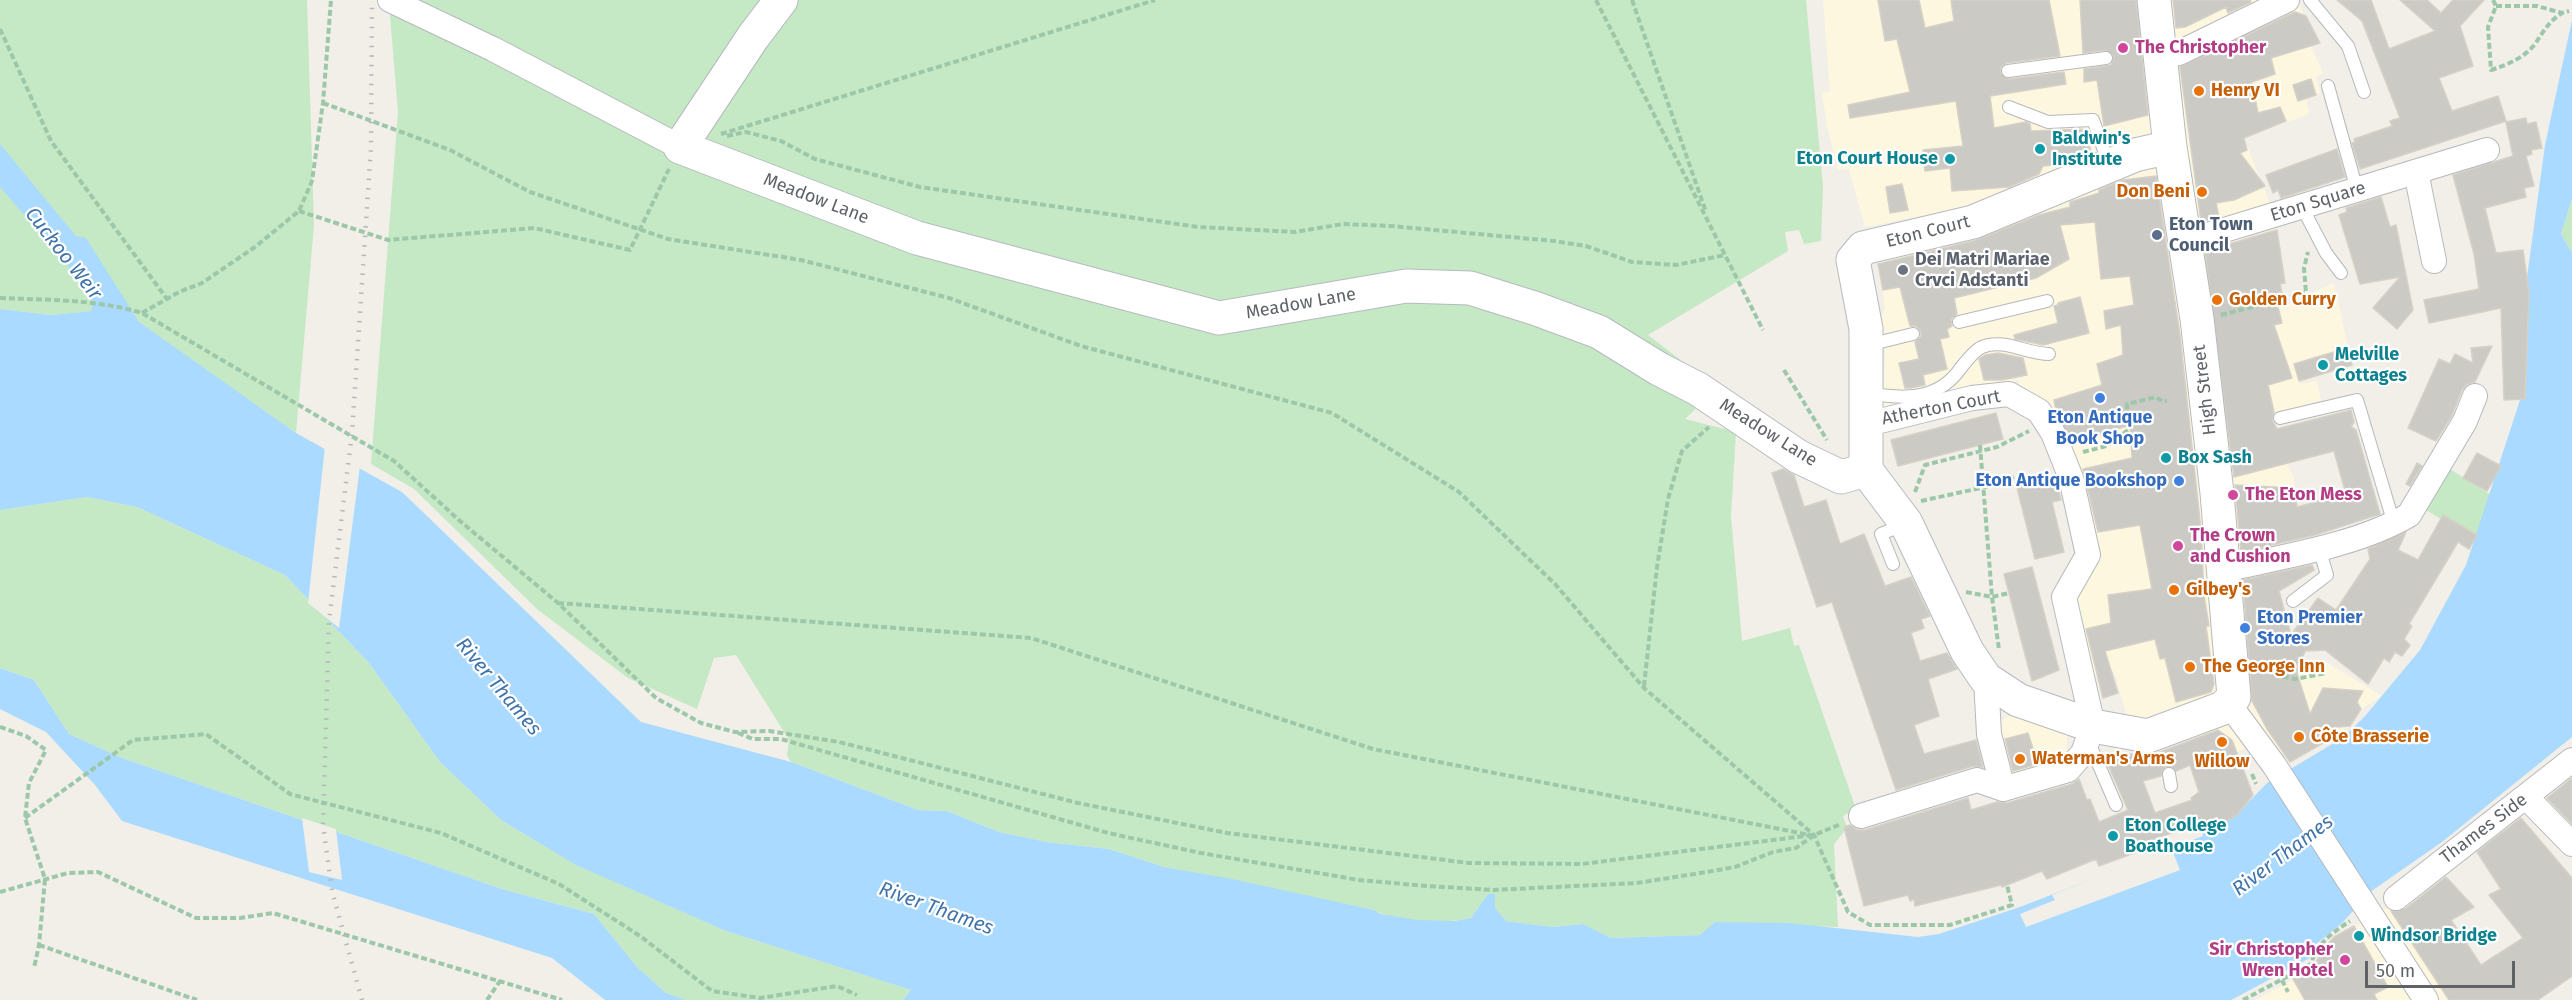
<!DOCTYPE html>
<meta charset="utf-8">
<style>
body{margin:0}
#map{position:relative;width:2572px;height:1000px;overflow:hidden;background:#f1efe8;font-family:"Fira Sans",sans-serif}
canvas{display:block}
.scale{position:absolute;left:2365px;top:961px;width:150px;height:27px;box-sizing:border-box;border:3px solid #5f6368;border-top:0;padding-left:8px;font-size:18px;line-height:21px;white-space:nowrap;color:#5f6368;-webkit-text-stroke:4px #fff;paint-order:stroke}
</style>
<div id="map">
<canvas width="2572" height="1000"></canvas>
<div class="scale">50 m</div>
</div>
<script>
const c = document.querySelector('canvas').getContext('2d');
c.lineJoin = 'round';
function fill(path, color) { c.fillStyle = color; c.fill(path, 'evenodd'); }
function trace(path, color, width, dash) { c.strokeStyle = color; c.lineWidth = width; c.lineCap = dash ? 'butt' : 'round'; c.setLineDash(dash || []); c.stroke(path); }
function write(font, color, halo, rows, align = 'center') {
  c.font = font + ' "Fira Sans",sans-serif'; c.lineWidth = 4.5; c.setLineDash([]); c.textBaseline = 'middle'; c.strokeStyle = halo; c.fillStyle = color; for (const [text, x, y, turn = 0] of rows) {
    c.save(); c.translate(x, y); c.rotate((+turn || 0) * Math.PI / 180); c.textAlign = isNaN(turn) ? turn : align; if (halo) c.strokeText(text, 0, 0); c.fillText(text, 0, 0); c.restore();
  }
}
fill(new Path2D(`
 M1823,0H2291L2301,8L2311,46L2323,73L2316,77L2320,93L2306,98L2309,112L2307,115L2244,138L2273,211L2243,236L2259,314L2282,307L2333,283L2338,300L2348,349L2295,365L2300,384L2317,381L2321,400L2267,416L2294,479L2297,508L2274,530L2277,549L2274,571L2268,572L2297,657L2314,664L2326,662L2382,696L2361,709L2350,726L2290,762L2266,735L2236,753L2195,766L2184,736L2128,721L2114,671L2094,676L2070,603L2083,591L2089,539L2076,473L2049,401L2042,402L2034,393L2021,389L2018,380L1882,416L1885,353L1876,319L1882,317L1885,309L1879,262L1986,234L1983,204L1865,227L1849,169L1838,170L1827,125L1822,93L1830,91Z
 M2010,716L2067,733V753L2035,768L2013,775L2009,773L1994,724Z
 M2420,889L2494,1000H2255L2311,970L2331,940Z`), '#fef7e0');
fill(new Path2D(`
 M0,0H307L314,225L296,433L127,315L105,310L51,315L0,309Z
 M396,0H1806L1823,187L1821,241L1804,244L1799,230L1785,232L1788,251L1648,335L1717,388L1685,419L1736,432L1731,516L1742,641L1790,628L1794,646L1799,645L1856,809L1843,816L1847,828L1834,844L1838,927L1715,922L1700,935L1611,938L1583,924L1552,927L1506,921L1495,908L1494,894H1488L1471,918C1442,924 1401,924 1374,910L1164,867L1109,849L1047,842L999,832L947,811L918,810L791,762L787,755L789,740L736,655L714,658L697,709L628,678L537,609L414,489L371,464L398,112L390,16Z
 M2572,199V253L2561,234Z
 M2445,466L2491,495L2475,540L2423,508Z
 M87,497L137,507L285,575L369,663L440,762L501,820L577,865L726,931L911,990L903,1000H686L666,993L637,967L594,914L502,889L122,758L69,734L34,680L0,668V510Z`), '#c5e8c5');
fill(new Path2D(`
 M2572,20V199L2561,234L2572,253V737L2442,842L2373,890L2341,924L2310,949V958L2231,1000H903L911,990L726,931L576,865L501,820L440,762L369,663L285,575L137,507L87,497L0,510V309L51,315L92,311L90,291L0,187V144L76,236L86,238L139,322L296,433L402,492L641,722L791,762L918,810L947,811L999,832L1047,842L1109,849L1164,867L1232,879L1374,910L1381,914L1417,920L1454,921L1471,918L1488,894H1495V908L1506,921L1552,927L1583,924L1611,938L1700,935L1715,922L1790,923L1918,937L1939,934L2020,907L2203,836L2202,833L2236,815L2267,783L2344,737L2366,715L2420,650L2466,565L2522,394L2524,299L2545,145Z
 M0,668L34,680L69,734L122,758L502,889L594,914L637,967L666,993L686,1000H605L552,958L122,821L95,785L46,732L0,709Z`), '#aadaff');
fill(new Path2D(`
 M325,446L360,466L339,628L308,603Z
 M302,818L336,829L342,880L309,872Z
 M2171,847L2180,870L2026,927L2020,914L2055,900L2052,895Z`), '#f1efe8');
const building = new Path2D(`
 M1878,0H1919L1925,28L1954,21L1951,0H2049L2060,56L2006,63L2001,67L2000,73L2009,79L2064,72L2066,84L1990,96L1994,128L2026,122L2030,124L2031,131L2087,129L2091,153L2063,164L2043,166L2039,174L2009,187L1952,191L1950,168L1925,171L1923,150L1963,146L1956,101L1850,118L1848,105L1910,92L1897,39L1885,41Z
 M2080,0H2136L2148,115L2104,126L2097,80L2084,82V69L2111,65L2114,56L2106,50L2083,53Z
 M2173,0H2250L2251,2L2228,13L2226,7L2185,27L2176,28Z
 M2337,0H2371L2389,49L2435,31L2400,0H2427L2441,13L2453,0H2484L2460,26L2473,66L2439,78L2452,111L2498,96L2506,121L2360,169L2352,143L2355,142L2354,139L2392,126L2390,121L2400,118L2362,21Z
 M2295,12L2306,16L2320,43L2271,58L2275,74L2252,82L2258,113L2280,107L2286,121L2244,138L2247,150L2240,153L2265,186L2234,200L2216,203L2219,217L2201,222L2180,67Z
 M2311,79L2316,95L2298,101L2293,85Z
 M2526,118L2527,124L2536,122L2542,148L2531,150L2532,154L2526,156L2534,186L2524,188L2526,197L2485,208L2496,253L2523,250L2529,293L2525,399L2504,400L2501,308L2429,323L2424,300L2479,289L2474,254L2453,175L2513,156L2506,122Z
 M2337,149L2345,177L2281,198L2278,190L2273,193L2266,175Z
 M2156,176L2180,335L2201,530L2204,595L2209,626H2206L2214,684L2211,692L2176,702L2165,658L2160,659L2155,639L2105,651L2118,693L2103,698L2086,629L2111,623L2108,595L2152,589L2140,525L2098,532L2083,469L2132,458L2130,425L2072,443L2056,411L2054,400L2102,385L2097,364L2123,355L2121,325L2106,329L2104,311L2134,305L2130,276L2101,279L2095,222L2060,225L2069,259L2036,278L1954,298L1957,314L1951,319L1952,326L1947,329L1949,337L1940,339L1947,369L1923,375L1925,385L1911,388H1905L1899,363L1919,359L1915,342L1921,337V332L1916,326H1910L1900,287L1883,290L1878,264L1977,240L2039,215L2070,207V202L2099,193V190L2123,180Z
 M1902,184L1908,210L1890,213L1886,187Z
 M2381,197L2390,227L2396,225L2413,310L2397,329L2373,308L2400,277L2360,284L2339,215L2347,212L2346,208Z
 M2277,230L2285,283L2280,284L2282,293L2275,295L2282,323L2274,325L2292,378L2268,385L2274,412L2272,420L2277,429L2351,410L2354,422L2351,427L2356,430L2380,514L2315,535L2241,552L2235,485L2294,488L2297,507L2346,494L2334,451L2234,477L2205,251Z
 M2080,297L2089,333L2043,345L2015,339L2014,335L2058,323L2054,306L2058,305V303Z
 M2492,346L2475,382L2467,384L2462,390L2452,415L2436,441L2408,428L2439,359L2450,364L2455,354L2473,363L2471,348Z
 M2347,348L2352,365L2299,381L2294,364Z
 M1998,353L2023,358L2027,375L2002,380H1984L1979,359L1985,355Z
 M1996,413L2003,439L1898,466L1891,440Z
 M2477,453L2501,466L2487,491L2463,478Z
 M2417,463L2422,466L2410,486L2406,484Z
 M1783,469L1794,475L1804,507L1826,500L1840,544L1864,534L1885,586L1911,577L1930,616L1921,619L1924,628L1911,633L1920,661L1947,653L1957,669L1928,679L1939,716L1914,725L1924,754L1976,740L1983,767L1973,766L1896,790L1832,602L1817,607L1772,473Z
 M2055,475L2061,500L2052,502L2064,552L2035,559L2016,484Z
 M2443,515L2477,535L2469,549L2458,542L2409,624L2412,626L2404,639L2410,645L2402,656L2395,652L2389,662L2384,658L2368,684L2325,650L2305,651L2297,673L2310,714L2323,688L2363,691L2357,702L2361,709L2350,726L2327,728L2330,739L2290,762L2267,729L2252,701L2243,580L2312,565L2314,570L2279,591L2291,635L2318,598L2336,610L2370,559L2368,549L2406,532L2398,550L2418,560Z
 M2032,567L2059,670L2032,681L2004,574Z
 M2218,730L2232,740L2253,795L2237,815L2216,827L2204,833L2200,823L2143,843L2145,849L2099,866L2096,859L2047,879L2042,871L2002,887L2001,885L1915,906L1914,899L1910,901L1908,895L1864,906L1844,827L1850,825L1857,830H1865L1968,798L1971,810L1997,802L2007,803L2072,784L2079,779L2087,800L2090,799L2099,822L2128,810L2108,765L2129,754H2155ZM2190,765L2199,792L2191,798L2192,800L2155,813L2143,781L2161,776L2162,771L2167,766L2176,771Z
 M2028,733L2038,764L2013,771L2005,739Z
 M2572,778V824L2547,798Z
 M2521,818L2572,878V976L2538,1000H2449L2391,911L2405,909L2446,877L2474,907L2451,920L2481,965L2523,938L2489,895L2501,889L2477,852Z
 M2354,926L2388,987L2374,994L2377,1000H2305L2293,979L2312,969L2322,951L2334,937Z`);
fill(building, '#cccac5');
trace(building, '#d6d1c6', 1.5);
const lane = new Path2D(`
 M2310,0L2348,46L2364,92
 M2008,71L2106,58
 M2328,86L2357,190
 M2009,107L2048,122L2093,120L2109,164
 M2302,207L2326,253L2341,273
 M1959,322L2047,301
 M1868,345L1913,334
 M1868,393C1901,399 1934,401 1957,373C1963,365 1973,351 1982,347C2004,338 2027,354 2049,354
 M2280,418L2357,400L2394,524
 M1893,564L1881,534L1905,524
 M2293,601L2327,575L2319,548
 M2088,740L2116,805
 M2169,774L2171,786`);
const street = new Path2D(`
 M390,0L493,49L680,147
 M2158,55L2179,53L2287,0
 M2416,172L2434,261
 M2185,242L2487,150
 M1866,421H1880L1972,398L2009,394L2039,411L2053,433L2071,478L2088,555L2064,597L2093,726L2083,753L2068,770L2003,789
 M2224,570C2283,556 2356,546 2409,515L2465,421L2475,396
 M1986,679L1989,734L2003,789
 M2229,704L2274,765L2426,1000
 M2527,798L2572,844
 M1861,816L1977,780L2003,789
 M2396,898L2572,760`);
const secondary = new Path2D(`
 M781,0L753,37L680,147L917,238L1219,318L1406,286L1470,288L1537,309L1599,332L1659,369L1698,389L1799,457L1841,477L1866,470
 M1866,470L1906,523L1967,651L1986,679L2018,700L2093,726L2148,736L2223,708L2234,697L2217,493L2197,319L2170,147L2154,0
 M1866,470V329L1853,260L1863,248L1973,222L2135,155L2170,147`);
trace(lane, '#b5b8bc', 14);
trace(street, '#b5b8bc', 26);
trace(secondary, '#b6babf', 35);
trace(new Path2D(`
 M1596,0L1763,330
 M1632,0L1706,212
 M2493,0L2496,6L2488,27L2491,70C2507,65 2524,58 2535,44C2544,31 2548,22 2562,13
 M2496,6H2537L2562,13L2569,11
 M0,29L51,141L167,299
 M323,103L450,150L530,192L668,239L801,260L949,298L1081,346L1332,413L1459,492L1555,584L1644,688L1814,835L1848,912L1870,925H1950L2012,905L2007,885
 M721,134L1155,0
 M727,136L746,132L781,141L815,159L920,187L1198,227L1295,232L1343,224L1391,226L1554,241L1586,246L1632,262L1676,265L1725,255
 M299,211L388,240L534,228L630,250L669,169
 M0,298C47,300 96,299 142,313L394,461L460,521L558,603L656,698L701,723L735,732L769,731L839,742L1078,803L1227,833L1469,863L1582,864L1813,835
 M142,313L179,292L202,283L255,247L299,211L312,181L323,103L331,0
 M2221,315L2306,293L2304,268L2308,252
 M1784,370L1827,440
 M1980,445L1992,597L1999,650
 M2083,452L2107,446L2128,430L2127,404L2156,397L2162,401H2167
 M1915,492L1925,465L1997,447L2029,431
 M1921,501L1985,487L2014,477
 M1966,592L1992,597L2009,593
 M558,603L1031,638L1373,749L1810,835
 M2274,675L2295,679L2327,673
 M1644,686L1657,567L1668,499L1682,451L1709,427
 M0,727L26,736L46,750L29,783L25,818L45,879L39,945L34,968
 M738,733L753,739H781L1108,833L1201,853L1359,880L1427,886L1494,890L1637,883L1707,872L1735,867L1773,852L1796,848L1814,835L1841,824
 M2252,774L2256,784
 M25,818L133,740L206,734L290,794L441,833L559,884L640,936L712,991L760,998L837,986L857,995
 M0,892L68,873L98,872L196,918H240L273,913L562,1000
 M39,945L197,1000
 M2282,980L2288,992
 M487,1000L500,981
 M2243,1000L2311,964C2317,943 2332,933 2350,921`), '#9cc7a9', 4, [6, 3]);
trace(lane, '#fff', 12);
trace(street, '#fff', 24);
trace(secondary, '#fff', 33);
trace(new Path2D(`
 M362,1000L332,891L323,825L329,621L352,433L371,147L372,0`), '#b6b7b8', 4.5, [1.5, 8]);
trace(new Path2D(`
 M2240,760L2250,757`), '#9cc7a9', 4, [6, 3]);
for (const [x, y, r, color] of [
 [2123,48,6,"#d1479c"],
 [2199,91,6,"#e8710a"],
 [2040,149,6,"#0f9aa8"],
 [1950,159,6,"#0f9aa8"],
 [2202,192,6,"#e8710a"],
 [2157,235,6,"#5c6f8a"],
 [1903,270,6,"#6b7280"],
 [2217,300,6,"#e8710a"],
 [2323,365,6,"#0f9aa8"],
 [2100,398,6,"#3f7fe0"],
 [2166,458,6,"#0f9aa8"],
 [2179,481,6,"#3f7fe0"],
 [2233,495,6,"#d1479c"],
 [2178,546,6,"#d1479c"],
 [2174,590,6,"#e8710a"],
 [2245,628,6,"#3f7fe0"],
 [2190,667,6,"#e8710a"],
 [2299,737,6,"#e8710a"],
 [2222,742,6,"#e8710a"],
 [2020,759,6,"#e8710a"],
 [2113,836,6,"#0f9aa8"],
 [2359,936,6,"#0f9aa8"],
 [2345,960,6,"#d1479c"]
]) { const dot = new Path2D(); dot.arc(x, y, r, 0, 2 * Math.PI); c.fillStyle = color; c.fill(dot); trace(dot, '#fff', 2); }
write('bold 18px', '#b23c85', '#fff', [
 ["The Christopher",2135,48],
 ["The Eton Mess",2245,495],
 ["The Crown",2190,536],
 ["and Cushion",2190,557],
 ["Sir Christopher",2333,950,"right"],
 ["Wren Hotel",2333,971,"right"]
], 'left');
write('bold 18px', '#c56008', '#fff', [
 ["Henry VI",2211,91],
 ["Don Beni",2190,192,"right"],
 ["Golden Curry",2229,300],
 ["Gilbey's",2186,590],
 ["The George Inn",2202,667],
 ["Côte Brasserie",2311,737],
 ["Waterman's Arms",2032,759],
 ["Willow",2222,762,"center"]
], 'left');
write('bold 18px', '#0d838f', '#fff', [
 ["Baldwin's",2052,139],
 ["Institute",2052,160],
 ["Eton Court House",1938,159,"right"],
 ["Melville",2335,355],
 ["Cottages",2335,376],
 ["Box Sash",2178,458],
 ["Eton College",2125,826],
 ["Boathouse",2125,847],
 ["Windsor Bridge",2371,936]
], 'left');
write('18px', '#5f6368', '#fff', [
 ["Meadow Lane",816,199,21],
 ["Eton Square",2318,202,-17],
 ["Eton Court",1928,232,-14],
 ["Meadow Lane",1301,304,-10],
 ["High Street",2205,390,-97],
 ["Atherton Court",1941,408,-11],
 ["Meadow Lane",1768,433,32],
 ["Thames Side",2484,829,-37]
]);
write('bold 18px', '#4e5e75', '#fff', [
 ["Eton Town",2169,225],
 ["Council",2169,246]
], 'left');
write('bold 18px', '#5b616d', '#fff', [
 ["Dei Matri Mariae",1915,260],
 ["Crvci Adstanti",1915,281]
], 'left');
write('bold 18px', '#366cbe', '#fff', [
 ["Eton Antique",2100,418],
 ["Book Shop",2100,439],
 ["Eton Antique Bookshop",2167,481,"right"],
 ["Eton Premier",2257,618,"left"],
 ["Stores",2257,639,"left"]
]);
write('italic 20px', '#4174aa', '#fff', [
 ["Cuckoo Weir",63,254,52],
 ["River Thames",498,687,50],
 ["River Thames",2283,856,-37],
 ["River Thames",936,909,20]
]);
</script>
